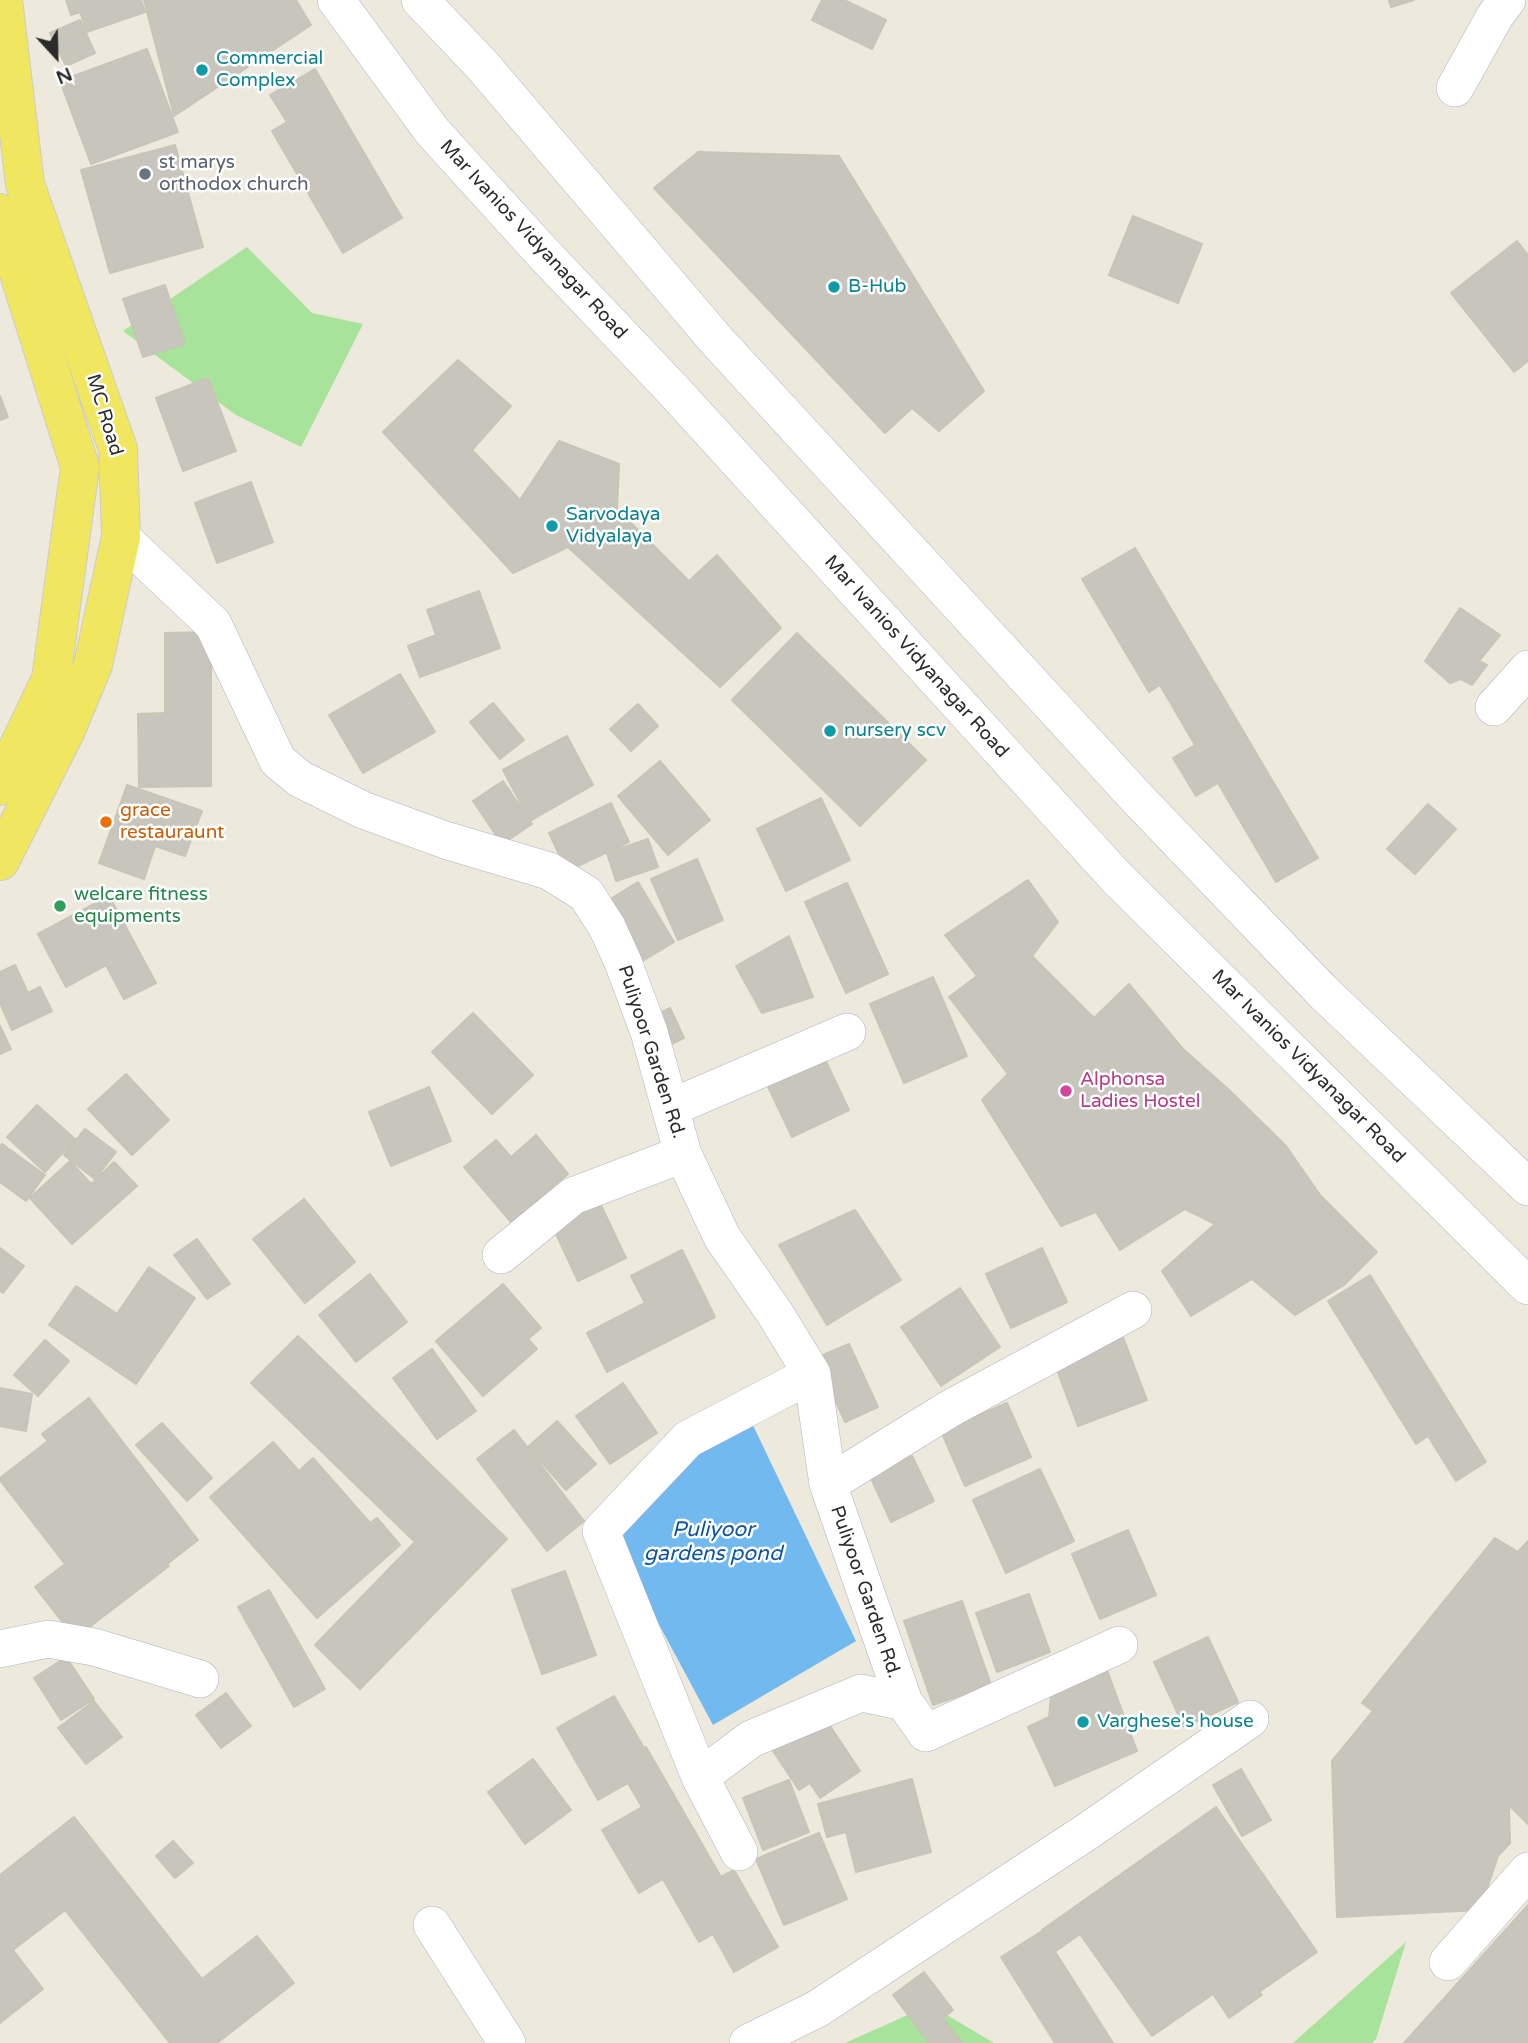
<!DOCTYPE html>
<style>
body{margin:0}
#map{position:relative;width:1528px;height:2043px;overflow:hidden;background:#ede9dd;font-family:"Varela Round",sans-serif}
canvas{display:block}
.north{position:absolute;left:21px;top:21px;width:70px;height:70px;-webkit-text-stroke:5px #fff;paint-order:stroke;rotate:158deg;font-size:19px;font-weight:700;line-height:28px;text-align:center;color:#2b2b2b}
.north::after{content:'';display:block;margin:auto;width:24px;height:32px;background:#2b2b2b;clip-path:polygon(50% 0,100% 100%,50% 72%,0 100%)}
</style>
<div id="map">
<canvas width="1528" height="2043"></canvas>
<div class="north">N</div>
</div>
<script>
const c = document.querySelector('canvas').getContext('2d');
c.lineJoin = 'round';
function fill(path, color) { c.fillStyle = color; c.fill(path, 'evenodd'); }
function trace(path, color, width, dash) { c.strokeStyle = color; c.lineWidth = width; c.lineCap = dash ? 'butt' : 'round'; c.setLineDash(dash || []); c.stroke(path); }
function write(font, color, halo, rows, align = 'center') {
  c.font = font + ' "Varela Round",sans-serif'; c.lineWidth = 5; c.setLineDash([]); c.textBaseline = 'middle'; c.strokeStyle = halo; c.fillStyle = color; for (const [text, x, y, turn = 0] of rows) {
    c.save(); c.translate(x, y); c.rotate((+turn || 0) * Math.PI / 180); c.textAlign = isNaN(turn) ? turn : align; if (halo) c.strokeText(text, 0, 0); c.fillText(text, 0, 0); c.restore();
  }
}
fill(new Path2D(`
 M247,247L312,313L363,324L301,447L236,415L123,331Z
 M1406,1942L1376,2039L1372,2043H1293Z
 M930,2005L994,2043H845Z`), '#a7e39a');
fill(new Path2D(`
 M750,1419L856,1641L713,1725L597,1509Z`), '#71b9ee');
const building = new Path2D(`
 M66,0H141L145,12L87,32L80,12L71,15Z
 M144,0H296L311,25L174,116Z
 M822,0H844L886,20L872,49L812,20Z
 M1389,0H1414L1391,7Z
 M80,20L95,53L66,66L50,33Z
 M147,49L178,132L91,164L60,81Z
 M315,69L402,218L343,253L272,131L287,122L270,95Z
 M175,145L203,247L110,273L81,170Z
 M698,152L839,156L984,391L939,431L912,408L885,433L654,188Z
 M1133,216L1202,244L1178,303L1109,275Z
 M1517,241L1528,255V361L1514,372L1451,293Z
 M165,285L185,344L143,357L123,299Z
 M458,360L511,406L472,450L520,500L559,441L619,464L617,509L689,581L717,555L781,628L720,687L568,547L513,573L383,432Z
 M208,378L236,451L183,471L156,398Z
 M0,396L8,417L0,420Z
 M251,482L273,542L217,563L195,503Z
 M1135,548L1318,858L1276,882L1218,783L1196,796L1173,758L1195,745L1160,685L1149,692L1082,579Z
 M479,591L500,648L420,677L408,646L436,635L427,610Z
 M1460,608L1500,635L1479,661L1487,665L1472,685L1461,679L1450,683L1425,661Z
 M211,632V786L139,787L138,714L165,713V633Z
 M797,633L926,760L860,826L732,700Z
 M400,674L435,732L363,773L329,715Z
 M493,703L524,740L500,759L470,722Z
 M638,704L658,726L631,751L610,729Z
 M567,736L593,785L530,821L503,770Z
 M660,761L710,820L668,855L618,796Z
 M503,781L532,824L502,844L473,801Z
 M127,785L202,811L185,856L155,846L144,879L99,863Z
 M821,798L850,860L786,891L757,829Z
 M611,803L629,842L567,871L549,833Z
 M1428,804L1456,829L1415,874L1387,849Z
 M648,839L658,867L616,881L607,853Z
 M697,859L723,920L678,940L651,879Z
 M1028,880L1058,922L1032,956L1094,1018L1129,984L1183,1049L1228,1089L1286,1146L1320,1195L1377,1252L1344,1285L1295,1315L1252,1279L1191,1316L1162,1271L1215,1224L1185,1209L1120,1250L1096,1212L1061,1226L982,1100L1008,1074L949,997L977,976L945,935Z
 M638,882L674,942L636,965L599,906Z
 M847,883L888,974L846,993L805,902Z
 M109,896L156,983L124,999L106,965L66,987L38,934Z
 M789,936L813,997L762,1013L736,966Z
 M15,965L28,993L40,987L52,1011L12,1030L0,1003V972Z
 M933,977L967,1056L904,1083L870,1004Z
 M670,1008L684,1038L663,1048L650,1018Z
 M473,1013L533,1075L492,1114L432,1052Z
 M0,1026L11,1049L0,1054Z
 M820,1049L849,1110L792,1137L763,1076Z
 M126,1074L169,1120L132,1155L88,1109Z
 M429,1087L451,1141L391,1166L369,1112Z
 M37,1105L75,1139L45,1172L7,1137Z
 M85,1129L116,1152L95,1179L64,1155Z
 M536,1135L568,1174L511,1222L464,1167L496,1140L511,1157Z
 M2,1144L45,1175L26,1201L0,1182V1146Z
 M70,1161L91,1184L114,1162L137,1186L72,1244L30,1198Z
 M304,1199L355,1262L305,1303L253,1239Z
 M598,1199L626,1258L578,1281L550,1221Z
 M855,1210L901,1280L827,1325L779,1245Z
 M197,1239L230,1284L207,1299L174,1255Z
 M0,1248L24,1266L3,1293L0,1291Z
 M1042,1248L1067,1302L1011,1328L986,1274Z
 M682,1250L715,1317L607,1372L587,1333L645,1303L631,1276Z
 M149,1267L195,1298L136,1384L49,1325L76,1286L117,1314Z
 M370,1274L407,1322L356,1362L319,1315Z
 M1370,1275L1486,1462L1456,1481L1428,1436L1416,1444L1328,1301Z
 M503,1284L541,1328L528,1339L537,1349L483,1396L436,1341Z
 M960,1288L1000,1347L941,1386L901,1327Z
 M298,1336L507,1539L360,1689L315,1645L415,1542L251,1383Z
 M1123,1337L1147,1400L1078,1426L1054,1362Z
 M45,1340L69,1361L38,1396L14,1375Z
 M849,1344L878,1407L845,1422L816,1358Z
 M432,1349L476,1411L437,1439L393,1378Z
 M623,1383L657,1433L610,1464L576,1416Z
 M0,1388L32,1394L26,1431L0,1426Z
 M89,1398L198,1540L167,1564L169,1566L75,1638L35,1587L65,1564L0,1480V1478L48,1441L42,1434Z
 M1007,1403L1031,1457L965,1486L941,1431Z
 M557,1421L596,1464L566,1490L528,1447Z
 M162,1423L212,1478L187,1501L136,1445Z
 M514,1430L584,1521L547,1551L477,1459Z
 M273,1442L299,1471L313,1458L370,1523L377,1518L400,1545L317,1618L210,1497Z
 M912,1456L934,1501L891,1522L870,1476Z
 M1040,1469L1074,1541L1006,1573L973,1500Z
 M1128,1530L1156,1595L1100,1619L1072,1554Z
 M1495,1538L1518,1552L1528,1541V1824L1509,1805L1510,1843L1498,1856L1480,1910L1337,1917L1332,1761L1373,1711L1362,1703Z
 M565,1571L596,1655L542,1674L512,1590Z
 M269,1590L325,1689L294,1707L238,1607Z
 M1029,1594L1050,1652L997,1672L976,1613Z
 M962,1601L991,1685L933,1705L904,1621Z
 M1208,1637L1238,1702L1184,1727L1154,1662Z
 M66,1657L94,1699L61,1720L34,1678Z
 M1105,1665L1137,1751L1055,1786L1028,1727L1049,1717L1052,1685Z
 M226,1693L251,1726L221,1748L196,1715Z
 M614,1696L644,1748L646,1747L721,1877L734,1870L778,1947L734,1972L713,1934L699,1942L663,1879L639,1893L602,1830L642,1807L628,1783L598,1800L557,1728Z
 M94,1701L122,1737L86,1764L58,1728Z
 M822,1714L860,1771L820,1798L810,1783L799,1790L771,1748Z
 M533,1759L571,1810L525,1844L488,1792Z
 M1241,1769L1271,1820L1242,1836L1213,1785Z
 M912,1779L931,1852L856,1872L846,1832L827,1837L818,1804Z
 M789,1780L809,1832L763,1850L743,1798Z
 M1216,1807L1317,1952L1259,1992L1262,1995L1229,2018L1213,1994L1152,2036L1080,1934L1056,1951L1042,1930Z
 M74,1817L202,1979L257,1936L294,1983L217,2043H170L65,1910L13,1950L43,1989L0,2023V1875Z
 M819,1833L847,1899L784,1925L756,1859Z
 M173,1841L193,1863L175,1878L156,1856Z
 M1528,1905V2043H1404Z
 M1042,1931L1113,2043H1055L1001,1957Z
 M924,1972L953,2010L943,2018L962,2043H929L893,1995Z`);
fill(building, '#c8c5bd');
trace(building, '#c8c5b7', 2);
const minor = new Path2D(`
 M336,0L432,131L542,252L674,391L1117,878L1528,1286
 M420,0L482,65L717,341L1136,797L1323,992L1528,1187
 M1455,88L1495,16L1507,0
 M121,537L213,624L278,761L300,779L363,810L445,840L549,871L586,894L607,927L623,962L649,1032L683,1154L722,1237L774,1312L812,1374L828,1484L904,1702L926,1733L1119,1645
 M1494,707L1528,669
 M670,1108L847,1032
 M501,1255L573,1196L683,1154
 M812,1374L688,1439L601,1531L700,1777L751,1739L861,1693L904,1702
 M828,1484L951,1408L1133,1310
 M0,1649L48,1639L94,1647L200,1679
 M700,1777L739,1852
 M432,1925L507,2043
 M1448,1962L1528,1871
 M748,2043L817,2009L1085,1833L1250,1719`);
const major = new Path2D(`
 M0,213L80,467L51,679L0,786
 M0,861L65,732L93,665L121,537L118,449L25,184L3,0`);
trace(minor, '#b1b1bf', 38);
trace(major, '#ccc', 40);
trace(minor, '#fff', 37);
trace(major, '#f0e65f', 38);
for (const [x, y, r, color] of [
 [202,70,7,"#0f9aa8"],
 [145,174,7,"#6b7280"],
 [834,287,7,"#0f9aa8"],
 [552,526,7,"#0f9aa8"],
 [830,731,7,"#0f9aa8"],
 [106,822,7,"#e8710a"],
 [60,906,7,"#2e9e5b"],
 [1066,1091,7,"#d1479c"],
 [1083,1722,7,"#0f9aa8"]
]) { const dot = new Path2D(); dot.arc(x, y, r, 0, 2 * Math.PI); c.fillStyle = color; c.fill(dot); trace(dot, '#fff', 2.5); }
write('19px', '#0d838f', '#fff', [
 ["Commercial",216,59],
 ["Complex",216,81],
 ["B-Hub",848,287],
 ["Sarvodaya",566,515],
 ["Vidyalaya",566,537],
 ["nursery scv",844,731],
 ["Varghese's house",1097,1722]
], 'left');
write('19px', '#5b616d', '#fff', [
 ["st marys",159,163],
 ["orthodox church",159,185]
], 'left');
write('19px', '#2b2b2b', '#fff', [
 ["Mar Ivanios Vidyanagar Road",533,240,47],
 ["MC Road",104,415,73],
 ["Mar Ivanios Vidyanagar Road",916,657,48],
 ["Puliyoor Garden Rd.",651,1052,72],
 ["Mar Ivanios Vidyanagar Road",1308,1067,45],
 ["Puliyoor Garden Rd.",865,1592,71]
]);
write('19px', '#c56008', '#fff', [
 ["grace",120,811],
 ["restauraunt",120,833]
], 'left');
write('19px', '#27864d', '#fff', [
 ["welcare fitness",74,895],
 ["equipments",74,917]
], 'left');
write('19px', '#b23c85', '#fff', [
 ["Alphonsa",1080,1080],
 ["Ladies Hostel",1080,1102]
], 'left');
write('italic 21px', '#0e559c', '#fff', [
 ["Puliyoor",713,1530],
 ["gardens pond",713,1554]
]);
</script>
